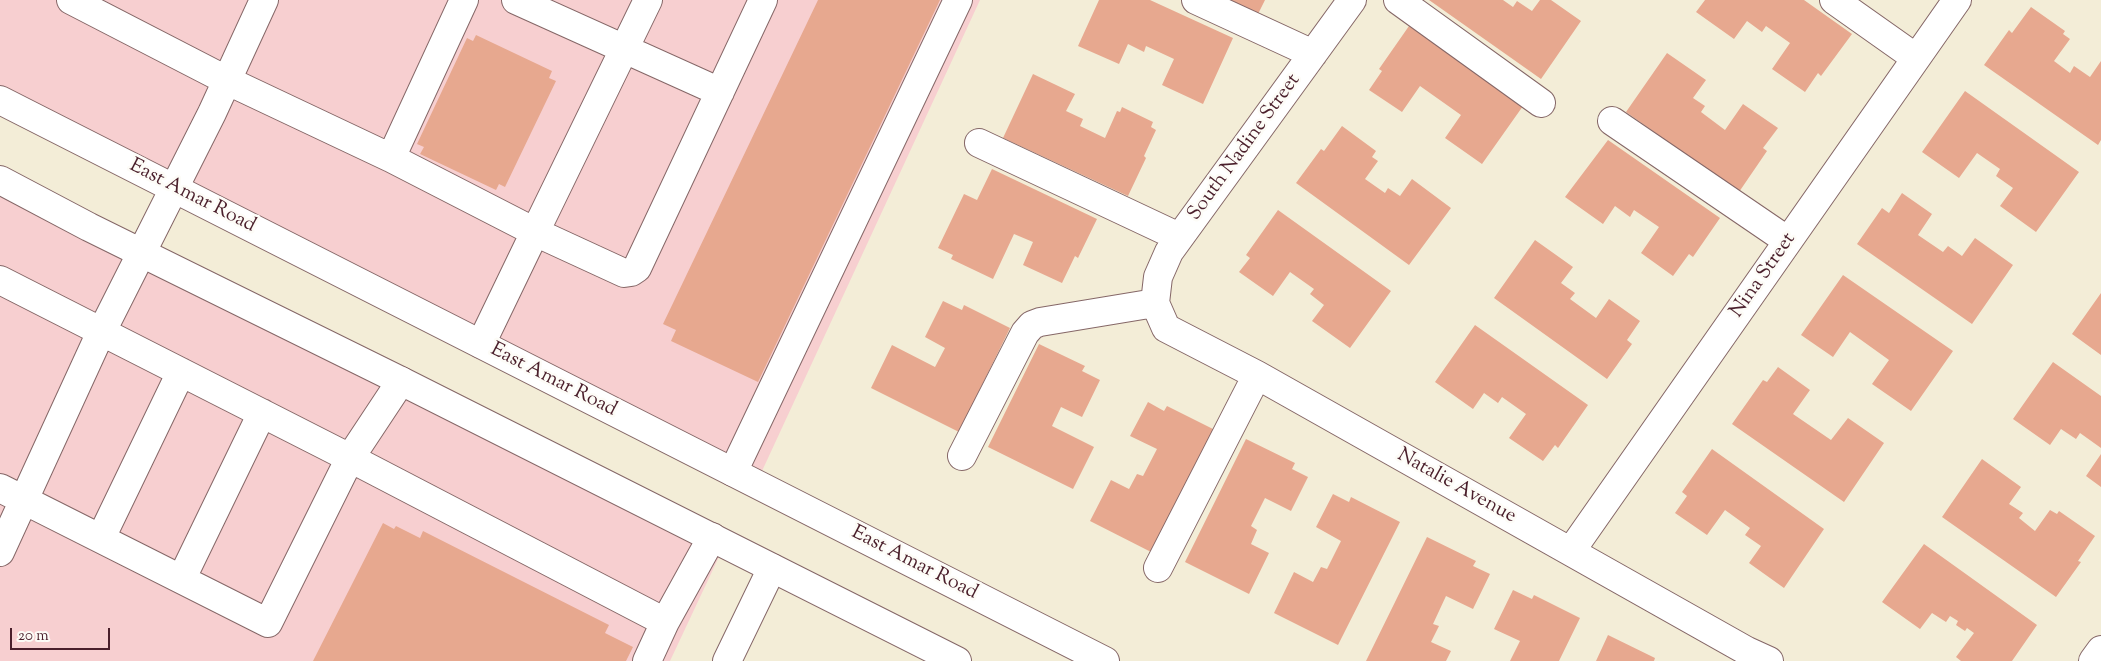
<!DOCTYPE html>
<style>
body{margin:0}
#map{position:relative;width:2101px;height:661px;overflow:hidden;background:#f3edd7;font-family:"Sorts Mill Goudy",serif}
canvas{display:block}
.scale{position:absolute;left:10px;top:628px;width:100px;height:22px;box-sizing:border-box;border:2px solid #4a1f2b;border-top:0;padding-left:6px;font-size:15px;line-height:18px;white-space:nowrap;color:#4a1f2b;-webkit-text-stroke:4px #fdfcf7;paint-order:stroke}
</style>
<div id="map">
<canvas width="2101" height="661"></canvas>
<div class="scale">20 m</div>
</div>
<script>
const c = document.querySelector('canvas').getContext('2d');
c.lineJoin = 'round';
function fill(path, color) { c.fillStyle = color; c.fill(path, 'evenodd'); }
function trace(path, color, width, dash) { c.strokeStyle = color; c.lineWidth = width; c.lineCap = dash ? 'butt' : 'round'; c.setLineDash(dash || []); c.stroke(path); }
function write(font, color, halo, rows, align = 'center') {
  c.font = font + ' "Sorts Mill Goudy",serif'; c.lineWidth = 5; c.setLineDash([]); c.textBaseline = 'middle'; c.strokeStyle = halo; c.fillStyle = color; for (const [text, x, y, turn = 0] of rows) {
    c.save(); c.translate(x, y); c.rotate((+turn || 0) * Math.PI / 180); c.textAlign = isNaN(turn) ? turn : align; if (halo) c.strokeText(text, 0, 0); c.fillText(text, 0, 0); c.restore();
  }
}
fill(new Path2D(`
 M0,0H980L756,484L0,100Z
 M0,180L725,544L670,661H0Z`), '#f7cfd0');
fill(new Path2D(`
 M818,0H940L758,382L671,341L676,330L663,324Z
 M1099,0H1150L1233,38L1203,104L1162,85L1174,59L1146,46L1144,52L1128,44L1119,64L1078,46Z
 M1227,0H1265L1258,14Z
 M1429,0H1503L1513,7L1517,1L1532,11L1540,0H1551L1581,21L1541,79Z
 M1705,0H1804L1852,34L1821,76L1818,73L1805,92L1772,69L1790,43L1766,26L1762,32L1747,21L1734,39L1696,12Z
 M2031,7L2065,31L2063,34L2070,39L2054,61L2070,73L2074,66L2090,77L2101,61V140L2098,145L1984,65L2009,30L2012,33Z
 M1409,26L1523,106L1482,164L1445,138L1461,115L1420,86L1402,112L1369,90L1382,71L1379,69Z
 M476,35L552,71L549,78L556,81L505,187L499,184L496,190L420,154L424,147L417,144L467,38L473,41Z
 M1667,53L1706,80L1693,98L1705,106L1701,112L1725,130L1743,104L1778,128L1763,148L1767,151L1739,192L1626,112Z
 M1033,74L1075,94L1066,111L1083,119L1080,126L1105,138L1117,111L1120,112L1122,107L1153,122L1151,127L1156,130L1144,156L1146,158L1128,196L1003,138Z
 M1965,91L2079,172L2036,232L2000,206L2013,188L1996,176L2000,169L1977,153L1959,178L1922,152Z
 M1342,126L1376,151L1372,157L1378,161L1365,179L1385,193L1388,188L1400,196L1412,179L1451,208L1409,265L1296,183L1321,149L1324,151Z
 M1608,140L1720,218L1693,257L1689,254L1673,276L1641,253L1659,227L1634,210L1630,217L1615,206L1603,224L1565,197Z
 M992,169L1097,219L1078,258L1075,256L1062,283L1023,265L1033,242L1014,234L993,279L951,259L953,255L938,248L964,194L977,200Z
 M1902,193L1932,214L1918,235L1943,252L1948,246L1962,256L1975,238L2013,265L1972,324L1857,244L1882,208L1889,213Z
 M1278,210L1391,291L1350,348L1312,321L1324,305L1310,294L1314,289L1290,272L1273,296L1239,272L1250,258L1246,255Z
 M1535,240L1573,267L1561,283L1575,293L1570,299L1596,318L1609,299L1640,321L1627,340L1632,344L1607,379L1494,298Z
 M1843,275L1953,351L1911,411L1872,384L1889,360L1850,332L1833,357L1801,335Z
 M2101,293V355L2072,334Z
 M943,301L962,310L964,305L1010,328L959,432L871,388L892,345L935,367L945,348L925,337Z
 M1475,325L1588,405L1558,448L1555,445L1543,461L1509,438L1526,414L1502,397L1498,403L1484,393L1473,409L1435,382Z
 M1039,344L1085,366L1082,371L1100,380L1082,417L1061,407L1052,426L1094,447L1073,489L988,447Z
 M2053,362L2101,396V448L2080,433L2076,439L2061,429L2050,445L2013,419Z
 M1778,367L1810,390L1793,414L1831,440L1848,418L1884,443L1844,502L1732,424L1763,380L1767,382Z
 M1148,402L1164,411L1167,406L1215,430L1153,553L1090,521L1111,480L1129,489L1137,474L1143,476L1157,449L1130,436Z
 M1246,439L1295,463L1292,469L1308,477L1291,511L1265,498L1251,526L1257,530L1251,544L1269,553L1249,594L1185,562Z
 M1712,449L1824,529L1784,588L1749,563L1761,546L1745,535L1750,528L1725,510L1707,535L1675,513L1687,496L1682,492Z
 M2101,454V487L2086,476Z
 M1982,459L2021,487L2009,504L2023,513L2019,518L2035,531L2050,510L2057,514L2059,511L2095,536L2078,561L2081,562L2056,597L1942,517Z
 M1333,494L1349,502L1351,497L1400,522L1338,645L1274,613L1294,572L1313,582L1321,567L1327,569L1341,541L1316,527Z
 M383,523L394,529L396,526L420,538L423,531L609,625L605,633L633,647L626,661H313Z
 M1427,537L1476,561L1473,566L1490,574L1473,609L1446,596L1433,624L1439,626L1431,642L1451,651L1446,661H1366Z
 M1924,544L2037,625L2012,661H1961L1956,657L1974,633L1967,628L1965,631L1956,625L1958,621L1950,616L1946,622L1932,613L1920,629L1882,602Z
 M1513,590L1532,599L1534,595L1580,618L1559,661H1510L1520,641L1494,629Z
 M1608,635L1655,658L1654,661H1596Z`), '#e7a88f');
const minor = new Path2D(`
 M71,0L228,81L391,158L464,0
 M516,0L720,92
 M648,0L535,232L624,273L631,272L637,268L763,0
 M1196,0L1313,54
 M1398,0L1541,103
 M1834,0L1916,58
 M1612,121L1788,241
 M979,143L1179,237
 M391,158L535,232L481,344
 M0,280L350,458L665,622
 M1155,303L1166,328L1257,375L1747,651L1769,661
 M1155,303L1158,277L1169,252L1352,0
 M962,456L1025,333L1032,325L1040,322L1155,303
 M733,472L958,0
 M0,488L268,623L350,458L401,381
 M101,538L181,372
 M1571,551L1957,0
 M0,552L95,345L212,113L264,0
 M1158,568L1257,375
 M182,578L262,413
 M647,661L665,622L712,537
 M727,661L772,568
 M2093,661L2101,650`);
const major = new Path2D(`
 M0,100L1105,661
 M0,180L89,227L401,381L957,661`);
trace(minor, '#856767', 30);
trace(major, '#856767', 30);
trace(minor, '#fff', 28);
trace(major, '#fff', 28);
write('20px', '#4a1f2b', '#fdfcf7', [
 ["South Nadine Street",1245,148,-54],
 ["East Amar Road",192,197,27],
 ["Nina Street",1764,276,-55],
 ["East Amar Road",553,381,27],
 ["Natalie Avenue",1456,487,29],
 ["East Amar Road",914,564,27]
]);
</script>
